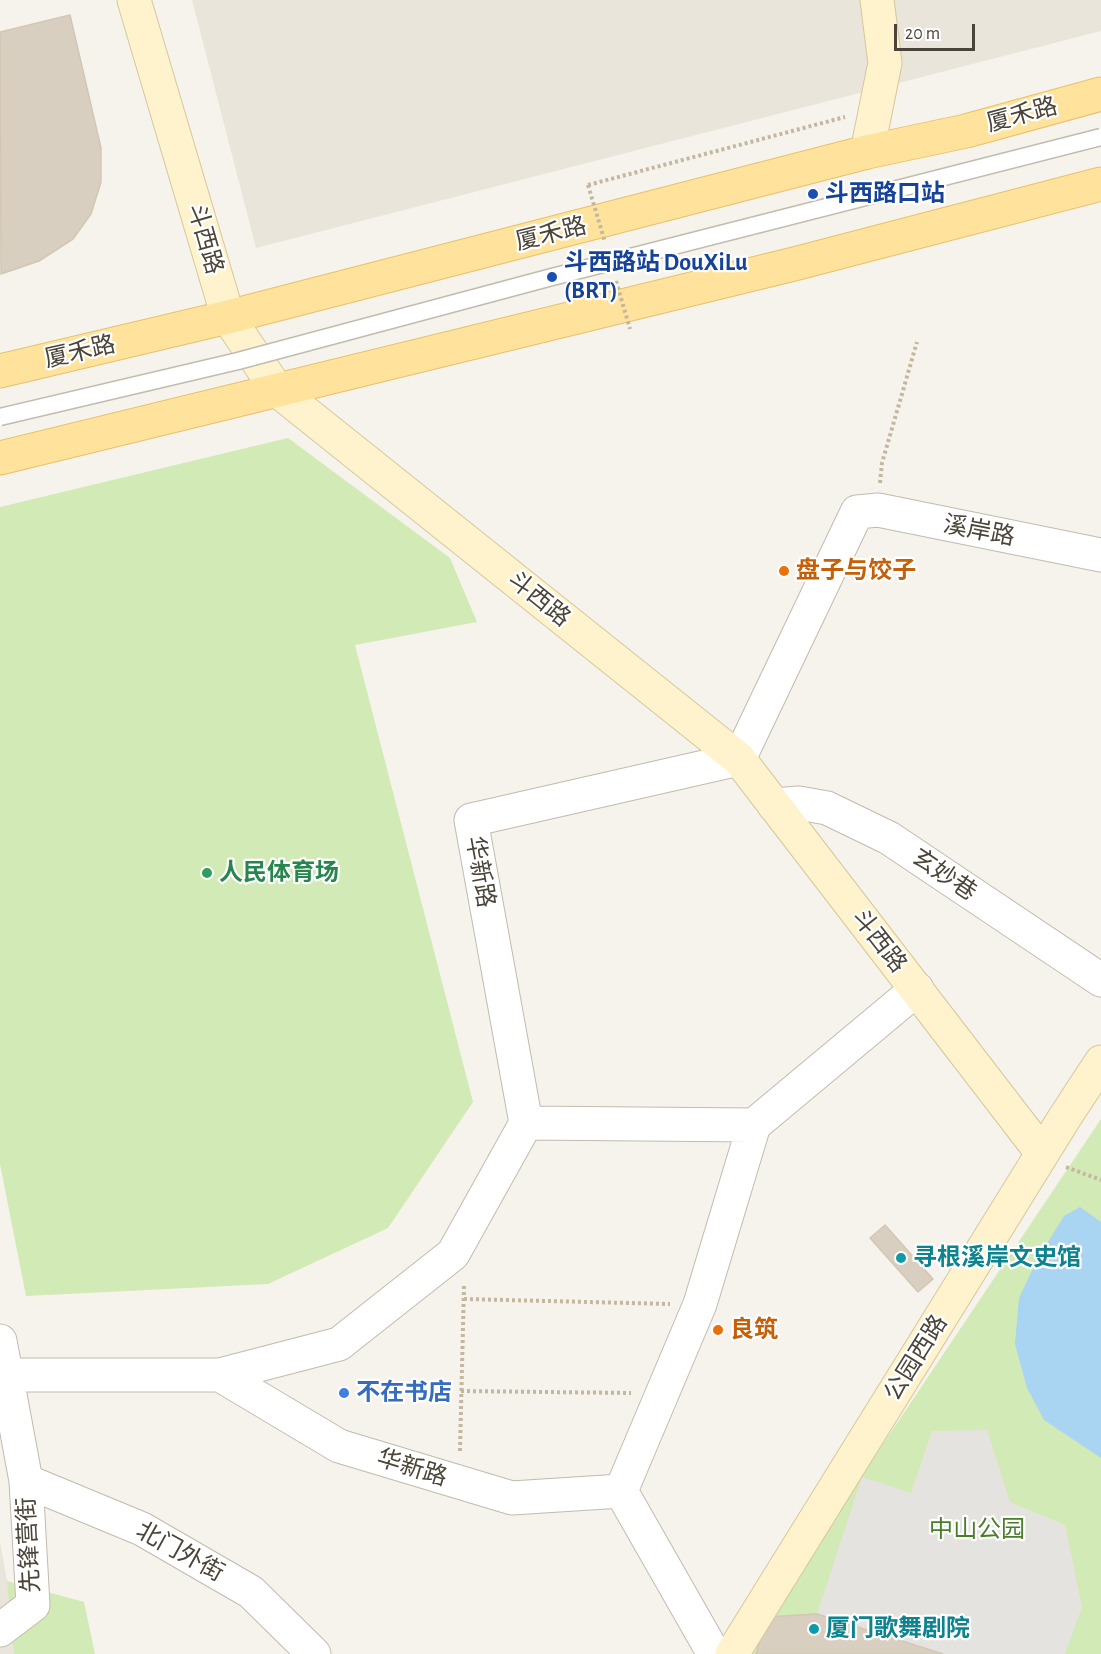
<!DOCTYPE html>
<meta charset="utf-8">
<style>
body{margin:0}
#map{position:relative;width:1101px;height:1654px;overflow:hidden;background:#f6f3ec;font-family:"Alegreya Sans",sans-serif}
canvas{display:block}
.scale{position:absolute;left:894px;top:24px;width:81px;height:27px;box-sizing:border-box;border:3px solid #4b4439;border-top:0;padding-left:8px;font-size:18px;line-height:21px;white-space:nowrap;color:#4b4439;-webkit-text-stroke:4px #fff;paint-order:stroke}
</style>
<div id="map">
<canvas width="1101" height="1654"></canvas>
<div class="scale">20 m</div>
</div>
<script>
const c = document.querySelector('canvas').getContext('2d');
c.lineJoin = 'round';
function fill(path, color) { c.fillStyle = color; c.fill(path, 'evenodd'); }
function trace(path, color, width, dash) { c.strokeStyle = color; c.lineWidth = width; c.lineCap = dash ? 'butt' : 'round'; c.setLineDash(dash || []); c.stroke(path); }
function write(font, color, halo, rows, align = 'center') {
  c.font = font + ' "Alegreya Sans","Noto Sans SC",sans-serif'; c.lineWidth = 4.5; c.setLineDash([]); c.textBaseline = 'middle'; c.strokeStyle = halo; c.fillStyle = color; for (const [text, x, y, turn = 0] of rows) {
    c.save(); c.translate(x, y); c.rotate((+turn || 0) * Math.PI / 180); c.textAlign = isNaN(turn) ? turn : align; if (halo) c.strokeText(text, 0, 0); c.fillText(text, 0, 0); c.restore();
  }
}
fill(new Path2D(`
 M192,0H1101V31L256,248Z
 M0,1542L10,1597L15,1654H0Z`), '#eae5da');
fill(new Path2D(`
 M288,438L450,558L477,622L355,645L473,1102L388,1228L268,1284L26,1296L0,1164V507Z
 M1101,1119V1654H746L767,1617Z
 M7,1581L84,1602L95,1654H14Z`), '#d2eab5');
fill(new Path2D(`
 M987,1430L1010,1502L1065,1525L1082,1607L1065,1654H943L817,1614L862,1477L911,1493L932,1431Z`), '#e5e3e0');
fill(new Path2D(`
 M1080,1207L1101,1222V1458L1044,1420L1027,1388L1015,1344L1019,1298L1037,1260L1064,1216Z`), '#a9d4f2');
const building = new Path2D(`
 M70,15L101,148V182L91,214L73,239L39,261L1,274L0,32Z
 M885,1225L933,1279L918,1292L870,1238Z
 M817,1614L943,1654H756L767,1617Z`);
fill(building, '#d8cfc1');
trace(building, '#d3c7b4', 1.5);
const street = new Path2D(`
 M774,805L799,803L827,808L889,838L1101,980
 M526,1123L754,1125L917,989
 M0,1341L26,1481L33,1605L0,1630
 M6,1375H220L339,1344L453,1254L526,1123L471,820L739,759L857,512L878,510L1101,555
 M220,1375L339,1446L512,1498L621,1491L700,1304L754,1125
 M26,1481L142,1529L251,1592L314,1654
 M621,1491L714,1654`);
const secondary = new Path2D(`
 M134,0L228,317L277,390L739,759L1042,1153
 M867,152L885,63L877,0
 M732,1654L1065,1117L1101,1062`);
const primary = new Path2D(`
 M0,371L228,317L867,152L966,131L1101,94
 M0,458L794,264L1101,184`);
trace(street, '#c2bbae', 35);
trace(secondary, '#d6c79b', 35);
trace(primary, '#e6c16a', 35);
trace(new Path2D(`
 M588,185L845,117
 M880,483L882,463L917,342
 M1066,1167L1101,1180
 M464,1299L670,1304
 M461,1391L631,1393
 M460,1451L464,1285`), '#c4b79f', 4, [3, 3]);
trace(street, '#fff', 33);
trace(secondary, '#fff3cd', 33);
trace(primary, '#ffe39c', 33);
const laneBridge = new Path2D(`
 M0,417L238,361L552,277L1101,137`);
trace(laneBridge, '#c2bbae', 19, []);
trace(new Path2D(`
 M588,185L605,242
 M616,281L630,329`), '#c4b79f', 4, [3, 3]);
trace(laneBridge, '#fff', 16);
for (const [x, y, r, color] of [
 [813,194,6,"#1a4fb4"],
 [552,277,6,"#1a4fb4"],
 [784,571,6,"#e8710a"],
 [207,873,6,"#2e9e5b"],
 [901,1258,6,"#0f9aa8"],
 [718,1330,6,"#e8710a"],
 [344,1393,6,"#3f7fe0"],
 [814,1629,6,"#0f9aa8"]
]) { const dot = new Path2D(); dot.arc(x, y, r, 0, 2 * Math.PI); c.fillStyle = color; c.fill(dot); trace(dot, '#fff', 2); }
write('24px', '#4b4439', '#fff', [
 ["厦禾路",1022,115,-15],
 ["厦禾路",551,234,-14],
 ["斗西路",205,239,74],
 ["厦禾路",80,352,-13],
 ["溪岸路",979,531,11],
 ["斗西路",539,599,39],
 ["华新路",480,872,80],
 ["玄妙巷",944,875,34],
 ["斗西路",879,941,52],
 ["公园西路",916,1358,-58],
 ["华新路",412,1468,17],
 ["先锋营街",29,1545,-93],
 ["北门外街",180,1552,29]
]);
write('bold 24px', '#164399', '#fff', [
 ["斗西路口站",825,194],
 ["斗西路站 DouXiLu",564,263],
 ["(BRT)",564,291]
], 'left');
write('bold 24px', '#c56008', '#fff', [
 ["盘子与饺子",796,571],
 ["良筑",730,1330]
], 'left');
write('bold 24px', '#27864d', '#fff', [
 ["人民体育场",219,873]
], 'left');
write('bold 24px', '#0d838f', '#fff', [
 ["寻根溪岸文史馆",913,1258],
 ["厦门歌舞剧院",826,1629]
], 'left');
write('bold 24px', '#366cbe', '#fff', [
 ["不在书店",356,1393]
], 'left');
write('24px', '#4a7f2a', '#fff', [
 ["中山公园",977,1530]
]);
</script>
